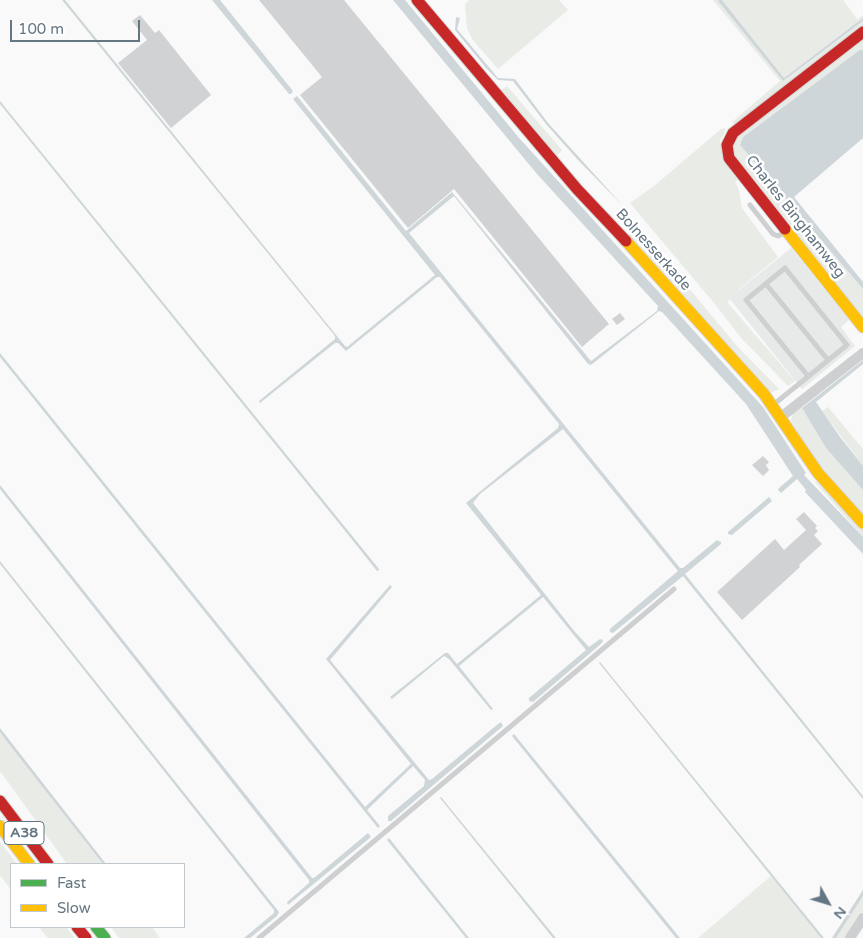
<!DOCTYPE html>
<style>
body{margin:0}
#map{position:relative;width:863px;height:938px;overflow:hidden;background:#f9f9f9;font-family:"Varela Round",sans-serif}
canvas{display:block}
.legend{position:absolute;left:10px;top:863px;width:175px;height:65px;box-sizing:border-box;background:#fff;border:1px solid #c1c8cd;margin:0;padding:6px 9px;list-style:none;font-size:15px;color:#657683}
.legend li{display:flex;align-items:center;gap:10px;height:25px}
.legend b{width:25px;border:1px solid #c1c8cd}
.north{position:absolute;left:803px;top:878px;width:50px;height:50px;-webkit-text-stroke:4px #fff;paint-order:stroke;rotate:129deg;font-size:14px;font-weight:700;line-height:20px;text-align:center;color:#657683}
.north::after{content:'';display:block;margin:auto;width:18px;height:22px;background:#657683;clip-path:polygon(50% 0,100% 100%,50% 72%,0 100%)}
.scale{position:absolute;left:10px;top:20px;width:130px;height:22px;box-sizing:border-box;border:2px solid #657683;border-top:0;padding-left:6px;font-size:15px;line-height:18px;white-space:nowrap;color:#657683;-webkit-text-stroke:4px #fff;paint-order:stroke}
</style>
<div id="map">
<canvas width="863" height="938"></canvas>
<ul class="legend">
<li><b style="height:6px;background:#4caf50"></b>Fast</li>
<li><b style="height:6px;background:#ffc107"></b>Slow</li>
</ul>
<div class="north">N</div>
<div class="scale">100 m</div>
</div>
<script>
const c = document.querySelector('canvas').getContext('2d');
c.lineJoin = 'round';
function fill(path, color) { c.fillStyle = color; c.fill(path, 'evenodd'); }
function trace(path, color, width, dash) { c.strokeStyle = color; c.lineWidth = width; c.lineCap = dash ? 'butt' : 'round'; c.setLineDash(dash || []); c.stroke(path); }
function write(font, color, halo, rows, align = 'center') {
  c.font = font + ' "Varela Round",sans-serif'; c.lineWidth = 5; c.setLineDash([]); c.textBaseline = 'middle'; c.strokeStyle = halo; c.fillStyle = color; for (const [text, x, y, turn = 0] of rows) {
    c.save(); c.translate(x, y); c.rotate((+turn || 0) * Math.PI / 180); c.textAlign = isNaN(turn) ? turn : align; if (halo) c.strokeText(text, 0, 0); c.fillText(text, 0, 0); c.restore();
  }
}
fill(new Path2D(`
 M791,248L849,320L841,327L855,346L802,389L729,298Z`), '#e8e9e9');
fill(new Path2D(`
 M469,0H559L568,10L498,69L472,39L467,28L465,4Z
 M713,0H719L718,1L783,81L863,21V27L735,124L732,122L780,81Z
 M722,0H843L857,19L863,15V18L784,78Z
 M863,39V50L858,52L743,137L740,145L863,289V318L733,154L732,140Z
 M507,86L562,150L556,157L499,91Z
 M725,128C726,135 720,137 720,143L741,176L735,182L739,190L742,208L778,257L738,290L739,293L727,302L795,381L788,386L742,339L714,303L630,203L654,186L721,129Z
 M633,228L693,293L736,345L779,389L770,393L627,236Z
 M800,405L826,448L863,490V514C836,485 809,456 791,420L793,413Z
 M828,407L863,449V466L822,411Z
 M814,481L817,482L863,528V537Z
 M0,732L103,864H67L0,771Z
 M0,842L17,864H11V890L0,875Z
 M771,876L821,938H698Z
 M863,896V911L845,938H836Z
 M39,927H66L75,938H48Z
 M111,927H152L160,938H119Z`), '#e8ebe6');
fill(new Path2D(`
 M62,0H65L345,346L347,347L435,275L293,99L297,96L406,231L452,192L591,361L657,311L658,306L537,174L393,0H405L520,139L763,407L806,473L804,475L863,537V554L805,492L806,490L798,480L797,479L781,493L779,491L778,489L793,476L746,404L662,312L659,311L591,365L588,364L454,196L409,233L680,568H683L717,540L721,542V544L685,574L863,796V799L683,576L613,633L610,632V629L678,571L563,429L480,494L473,503L575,632L589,647L600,639L603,640L602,643L533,702L529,701V698L586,650L543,597L459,666L493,709L491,710L449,659L444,656L392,699L390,697L445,653H448L457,664L541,595L466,503L558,428L559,424L440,277H437L346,351L338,343H335L260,403L259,401L335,339V336Z
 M212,0H220L293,91L291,94H289Z
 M719,0H722L784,78L863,18V21L783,81L718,1Z
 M456,17L460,18L457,29L498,78L515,79L548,123L624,207L578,160L546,124L513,81L498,80L486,68L455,30Z
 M860,50H863V138L794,197L863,282V289L740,145L743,137Z
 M0,101L379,569V570L377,571L350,537L0,104Z
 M0,353L365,807L411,764L326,659L390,585L392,587L330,660L429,780L432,779L498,724L501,722L503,726L391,821H388V816L424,786L425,780L413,766L367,810L380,826L378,828L0,357Z
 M863,360V364L816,402L840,437L863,466V490L826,448L802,408Z
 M0,485L312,878H314L368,833L371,837L288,905L287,902L309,883V880L0,489Z
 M769,497L772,501L732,535L728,534V532Z
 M0,561L279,912L277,916L250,938H244L274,913V910L0,564Z
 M600,662L824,938H821L599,663Z
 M0,728L106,864H103L12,748L0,732Z
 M514,734L680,938H676L512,736Z
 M441,797L556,938H553L440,798Z
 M389,838L469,938H466L387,840Z
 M863,890V896L836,938H832Z`), '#ced6d9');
fill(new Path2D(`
 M259,0H344L609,324L582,347L454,189L408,228L300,95L322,77Z
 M140,15L155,33L159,30L211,95L171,128L118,63L147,40L132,21Z
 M620,313L625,319L617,325L612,319Z
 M763,456L769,462L766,465L769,470L763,476L752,465Z
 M804,512L817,526L815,528L818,531L814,535L822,544L799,565L800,567L742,620L717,592L775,539L784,550L806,530L796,519Z`), '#d0d2d3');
const fast = new Path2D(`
 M96,927L105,938`);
const slow = new Path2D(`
 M785,229L863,327
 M626,241L764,394L818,473L863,523
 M0,826L29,864`);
const jam = new Path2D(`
 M417,0L577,189L626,241
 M785,229L729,158L727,145L733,133L863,32
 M0,801L48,864
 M77,927L86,938`);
trace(fast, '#d5d6d7', 13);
trace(slow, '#d5d6d7', 13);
trace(jam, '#d5d6d7', 13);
trace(new Path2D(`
 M750,205L773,234L778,236L787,231
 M766,284L828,360
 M773,405L847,345L785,268L746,300L808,376
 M259,938L674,589`), '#cecfd0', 5);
trace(new Path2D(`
 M781,417L863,353
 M850,938L863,918`), '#cecfd0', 10);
trace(fast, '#4caf50', 11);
trace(slow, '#ffc107', 11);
trace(jam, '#c62828', 11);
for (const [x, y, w] of [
 [24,833,40]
]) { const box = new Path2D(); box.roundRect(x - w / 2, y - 11.5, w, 23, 4); c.fillStyle = '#fff'; c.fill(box); trace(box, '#657683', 1); }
write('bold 14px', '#657683', null, [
 ["A38",24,833]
]);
write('15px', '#657683', '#fff', [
 ["Charles Binghamweg",795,217,52],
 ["Bolnesserkade",653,250,48]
]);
</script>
